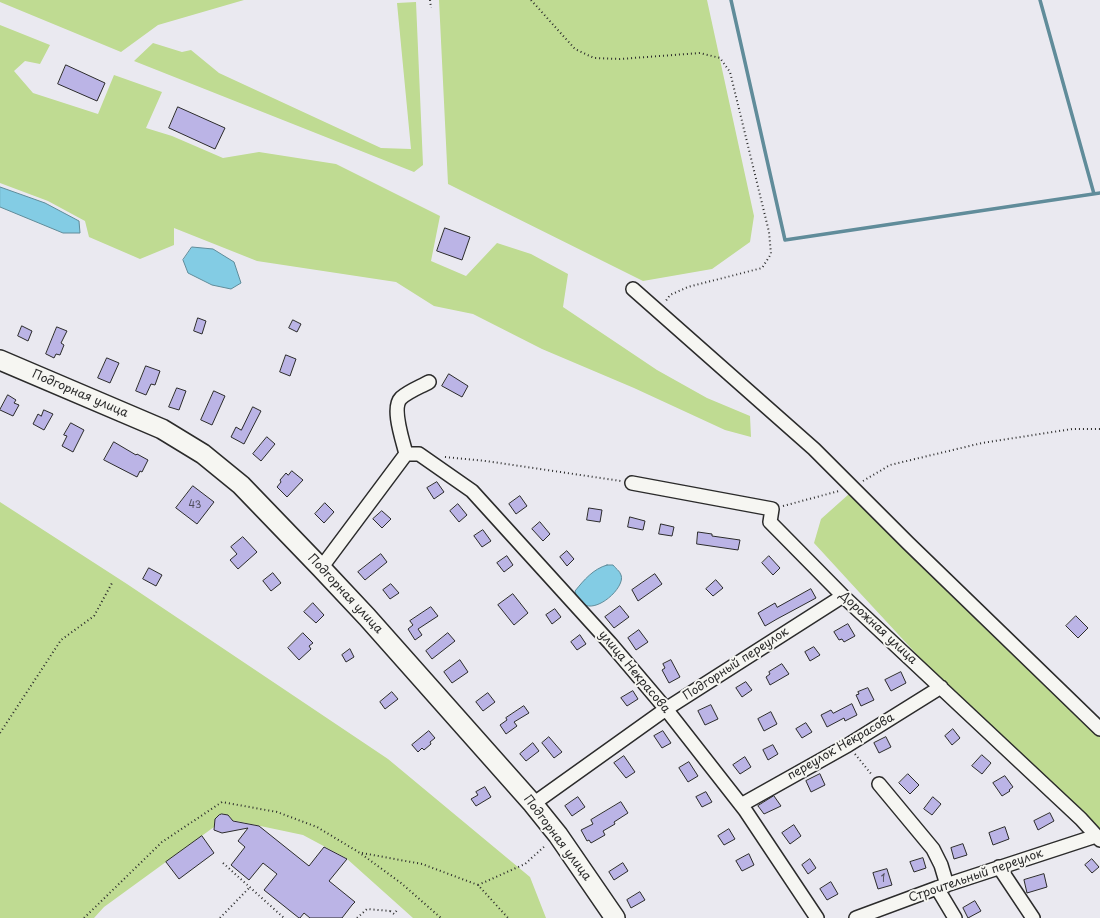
<!DOCTYPE html>
<meta charset="utf-8">
<style>
body{margin:0}
canvas{display:block;background:#eae9f0}
</style>
<canvas width="1100" height="918"></canvas>
<script>
const c = document.querySelector('canvas').getContext('2d');
c.lineJoin = 'round';
function fill(path, color) { c.fillStyle = color; c.fill(path, 'evenodd'); }
function trace(path, color, width, dash) { c.strokeStyle = color; c.lineWidth = width; c.lineCap = dash ? 'butt' : 'round'; c.setLineDash(dash || []); c.stroke(path); }
function write(font, color, halo, rows, align = 'center') {
  c.font = font + ' "Playpen Sans",sans-serif'; c.lineWidth = 4; c.setLineDash([]); c.textBaseline = 'middle'; c.strokeStyle = halo; c.fillStyle = color; for (const [text, x, y, turn = 0] of rows) {
    c.save(); c.translate(x, y); c.rotate((+turn || 0) * Math.PI / 180); c.textAlign = isNaN(turn) ? turn : align; if (halo) c.strokeText(text, 0, 0); c.fillText(text, 0, 0); c.restore();
  }
}
fill(new Path2D(`
 M0,0H244L158,25L121,52L0,2Z
 M439,0H707L754,216L750,242L712,269L643,281L448,184Z
 M416,2L423,165L414,172L134,61L153,43L182,52L191,50L219,73L381,148L411,149L397,3Z
 M0,25L50,45L40,64L25,61L14,71L33,93L98,114L114,75L162,92L146,128L172,136L223,158L259,152L336,164L440,216L431,261L466,276L497,243L531,254L568,274L563,307L657,370L707,398L750,416L751,437L725,430L634,388L542,349L473,314L434,306L396,282L257,261L174,228V245L140,259L89,237L85,221L48,201L0,183Z
 M849,494L860,500L1100,737V832L979,714L947,687L859,592L814,543L821,519Z
 M0,502L127,584L388,759L530,877L546,918H413L346,858L303,835L232,820C228,812 220,812 215,819L214,827L104,907L94,918H0Z`), '#bfdb92');
const water = new Path2D(`
 M0,187L45,203L79,221L80,233H63L0,207Z
 M192,247L213,249L234,262L241,283L231,289L212,285L188,273L183,260Z
 M607,565H613C615,568 620,571 621,575C627,589 583,627 575,591C584,580 593,569 607,565Z`);
fill(water, '#83cce4');
trace(water, '#608c9a', 1);
trace(new Path2D(`
 M731,0L785,240L1100,193
 M1040,0L1094,194`), '#608c9a', 3.5);
const building = new Path2D(`
 M66,65L105,83L97,101L58,84Z
 M178,107L225,128L215,149L169,128Z
 M445,228L470,237L462,260L437,251Z
 M198,318L206,321L202,334L194,331Z
 M293,320L301,324L297,332L289,328Z
 M22,326L32,331L28,341L18,336Z
 M57,327L67,331L61,343L64,345L60,355L56,354L54,358L46,354Z
 M286,355L296,359L290,376L280,372Z
 M107,358L119,363L110,383L98,378Z
 M146,366L160,371L155,385L151,384L146,395L136,391Z
 M449,374L468,386L462,397L442,386Z
 M177,388L186,391L179,410L169,407Z
 M214,391L225,396L212,425L201,420Z
 M8,395L16,400L14,403L19,405L13,416L0,410Z
 M253,407L261,411L244,444L231,437L236,427L241,430Z
 M44,410L53,414L44,430L33,424L38,414L41,416Z
 M71,423L84,430L73,452L62,446L67,436L64,435Z
 M267,437L275,444L261,461L253,454Z
 M114,442L136,455L137,454L148,460L142,472L140,471L137,477L104,460Z
 M292,471L303,480L287,497L277,487L281,482L280,480L286,473L288,475Z
 M437,482L444,492L434,499L427,488Z
 M193,486L214,502L197,524L176,508Z
 M520,496L527,506L516,514L509,504Z
 M325,503L334,512L324,523L315,514Z
 M458,504L467,515L459,522L450,511Z
 M589,508L602,510L600,522L587,520Z
 M382,511L391,519L382,528L373,519Z
 M630,517L645,521L643,530L628,527Z
 M540,522L550,534L543,541L532,529Z
 M661,524L674,527L672,536L659,534Z
 M483,530L491,541L482,547L474,536Z
 M698,532L712,534V536L740,540L738,550L697,544Z
 M243,537L257,552L238,569L230,560L237,554L231,547Z
 M567,551L574,559L567,566L560,557Z
 M381,554L387,562L365,580L358,572Z
 M507,556L513,565L504,572L497,563Z
 M769,556L780,568L773,575L762,563Z
 M149,568L162,575L156,586L143,579Z
 M273,573L281,583L271,591L263,581Z
 M655,574L662,584L638,601L632,590Z
 M716,580L723,588L713,596L706,589Z
 M391,584L399,593L390,599L383,590Z
 M811,589L816,598L777,619L765,626L758,613L775,603L777,607Z
 M513,594L528,613L514,625L498,605Z
 M313,603L324,615L316,623L304,612Z
 M620,606L629,617L614,628L605,617Z
 M431,607L438,616L418,629L422,635L415,640L408,629L413,625L410,621Z
 M555,609L561,617L552,624L546,615Z
 M1076,616L1088,628L1078,638L1066,626Z
 M848,624L855,636L844,642L842,639L839,640L834,632Z
 M639,630L648,642L636,650L628,638Z
 M303,633L313,643L309,646L311,649L299,660L288,648Z
 M448,633L455,641L432,659L426,651Z
 M580,635L586,644L577,650L571,642Z
 M814,647L820,655L810,661L805,652Z
 M350,649L354,657L346,662L342,655Z
 M460,660L468,672L452,683L444,672Z
 M671,660L680,677L669,683L662,670L665,668L663,664Z
 M782,664L789,674L770,685L766,677L770,674L769,672Z
 M901,672L906,683L891,691L885,680Z
 M746,682L752,690L742,697L736,688Z
 M868,688L874,700L861,706L856,695L859,694L858,692Z
 M633,691L638,699L627,706L621,698Z
 M392,692L398,699L385,709L380,702Z
 M488,693L495,702L483,711L476,702Z
 M852,704L857,715L845,721L844,718L827,727L821,715L831,710L833,713Z
 M711,705L718,719L705,725L698,711Z
 M524,706L529,713L514,722L517,726L506,734L500,725L507,720L506,718Z
 M771,712L777,724L764,731L758,719Z
 M806,723L812,732L802,738L796,729Z
 M953,729L960,738L952,745L945,736Z
 M429,731L435,738L430,742L431,744L424,750L422,748L418,752L412,745Z
 M663,731L671,743L662,748L654,736Z
 M549,737L562,752L554,758L542,743Z
 M886,737L891,747L879,753L874,743Z
 M533,743L539,751L526,761L520,754Z
 M773,745L778,754L768,760L763,750Z
 M982,755L991,763L982,774L972,766Z
 M624,756L635,772L626,778L614,763Z
 M745,757L751,767L740,774L733,765Z
 M689,762L698,776L688,782L679,768Z
 M820,774L825,785L811,792L806,781Z
 M908,774L919,785L910,794L899,783Z
 M1005,776L1013,787L1009,790L1010,791L1002,796L993,783Z
 M485,787L491,797L476,806L471,799L478,795L476,792Z
 M706,792L712,802L702,807L696,797Z
 M774,796L781,806L764,814L758,806Z
 M578,797L585,807L572,816L565,806Z
 M933,797L941,804L932,815L924,809Z
 M621,802L628,813L614,822L615,824L603,831L605,835L591,843L589,840L587,841L581,830L593,824L591,820Z
 M1050,813L1054,821L1038,830L1034,821Z
 M222,814L228,815L233,821L259,826L309,866L324,847L347,859L329,881L355,902L352,905L342,918H310L304,913L300,918H299L264,890L277,874L263,863L249,880L231,865L245,847L238,841L248,828L222,833L214,830L215,819L219,815Z
 M794,825L801,836L790,844L782,833Z
 M1005,827L1009,839L993,845L989,833Z
 M729,829L735,839L724,845L718,836Z
 M202,836L214,853L179,879L166,862Z
 M963,844L967,855L954,859L951,848Z
 M749,854L754,865L742,871L736,861Z
 M923,858L926,868L914,872L910,862Z
 M810,859L816,868L808,874L802,865Z
 M1092,859L1099,867L1092,873L1085,865Z
 M623,863L628,871L614,880L609,872Z
 M887,869L892,885L878,889L873,873Z
 M1044,874L1047,887L1027,893L1024,880Z
 M831,882L838,894L827,900L820,889Z
 M640,892L645,900L631,908L627,900Z
 M975,901L981,911L968,918L963,908Z`);
fill(building, '#bbb4e6');
trace(building, '#2b2b2b', 1);
const street = new Path2D(`
 M633,289L814,449L908,543L1100,729
 M406,454C403,441 391,408 401,398C409,391 420,387 429,382
 M632,483L772,509L770,522L843,596L1081,819L1100,840
 M321,568L406,454H419L472,491L610,643L666,709L745,810L817,918
 M879,784L933,849L941,865L947,885
 M533,804L666,709L843,596
 M741,805L848,745L941,687
 M999,867L1033,918
 M937,888L955,918
 M856,918L937,888L1096,836`);
const secondary = new Path2D(`
 M0,360L162,429L203,454L241,485L321,568L367,617L533,804L558,835L615,918`);
trace(street, '#2b2b2b', 16);
trace(secondary, '#2b2b2b', 22);
trace(new Path2D(`
 M430,0L431,8
 M531,0L575,49L594,58L620,59L700,53L720,58L730,72L769,232L771,254L762,268L688,287L670,295L665,302
 M445,457L486,461L621,481
 M863,481L890,465L982,443L1072,429H1100
 M783,506L839,491
 M0,733L61,640L94,616L112,583
 M855,754L872,775
 M362,853L422,864L478,885L508,918
 M223,863L284,918
 M478,885L525,864L546,845
 M390,911L394,914L398,909
 M84,918L162,842L222,802L277,812L317,827L360,853L401,883L441,918
 M220,918L250,887
 M357,918L367,909L390,911L392,909`), '#2b2b2b', 2, [1, 3]);
trace(street, '#f6f6f2', 13);
trace(secondary, '#f6f6f2', 19);
write('10px', '#4f4d5a', null, [
 ["43",195,505],
 ["1",883,879]
]);
write('12px', '#2b2b2b', '#f6f6f2', [
 ["Подгорная улица",80,394,23],
 ["Подгорная улица",345,594,47],
 ["Дорожная улица",878,628,43],
 ["Подгорный переулок",736,664,-33],
 ["улица Некрасова",634,672,50],
 ["переулок Некрасова",841,747,-30],
 ["Подгорная улица",557,838,53],
 ["Строительный переулок",976,876,-19]
]);
</script>
